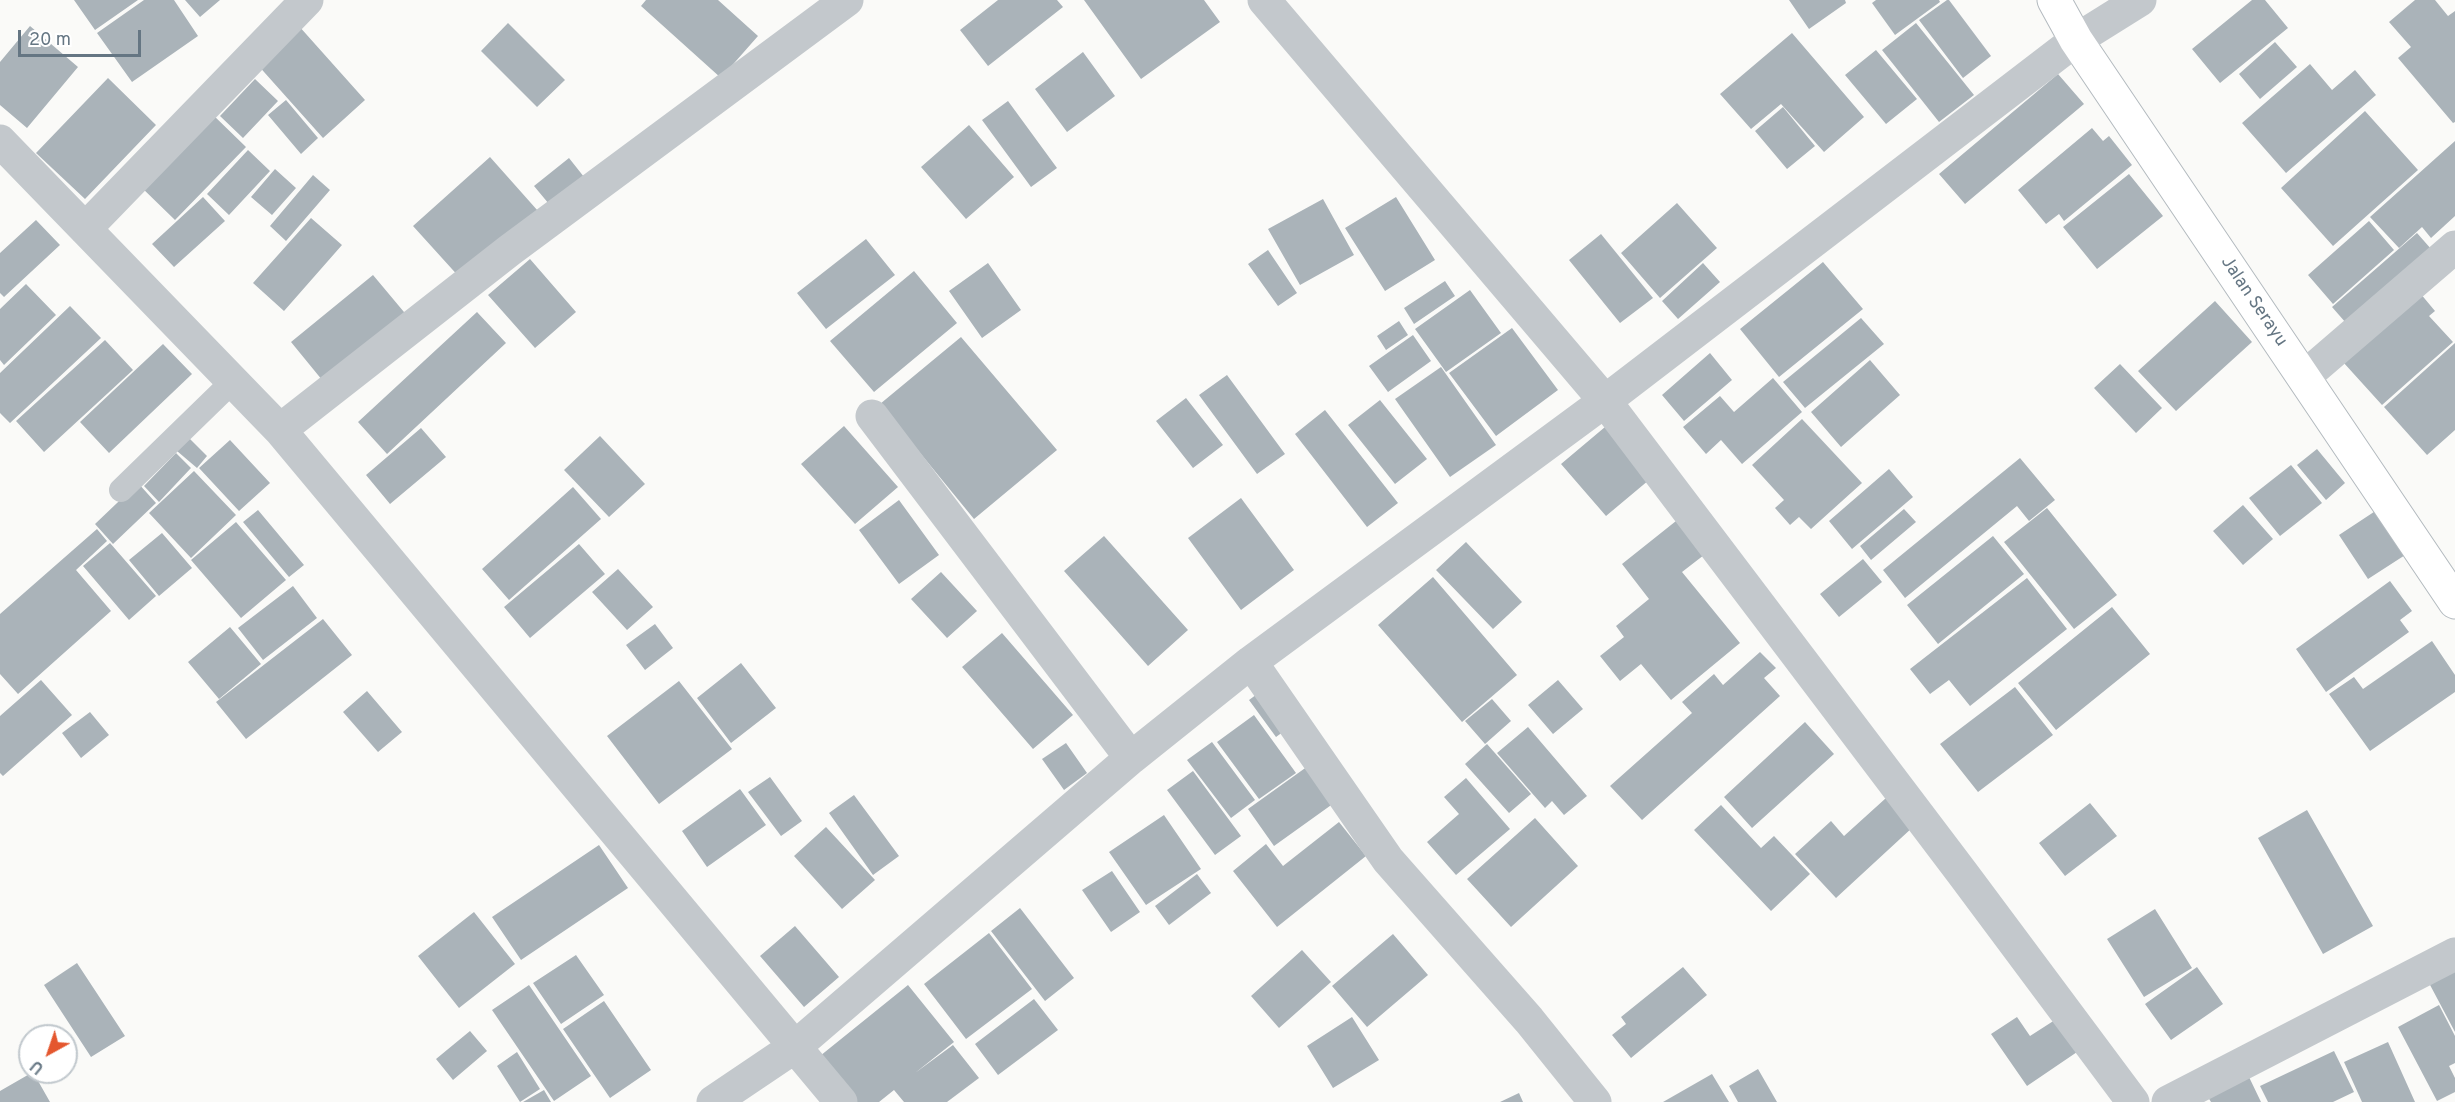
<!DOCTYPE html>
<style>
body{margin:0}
#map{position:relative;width:2455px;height:1102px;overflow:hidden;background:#fafaf8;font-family:Overpass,sans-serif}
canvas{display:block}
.north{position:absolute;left:18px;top:1024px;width:60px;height:60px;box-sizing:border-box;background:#fff;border:2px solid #c1c8cd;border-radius:50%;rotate:220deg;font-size:16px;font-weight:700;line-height:24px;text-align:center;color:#657683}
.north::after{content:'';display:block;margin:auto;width:21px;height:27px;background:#e4572e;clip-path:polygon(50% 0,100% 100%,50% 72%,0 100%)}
.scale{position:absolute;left:18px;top:30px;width:123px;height:27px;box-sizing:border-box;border:3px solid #657683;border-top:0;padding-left:8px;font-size:18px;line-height:21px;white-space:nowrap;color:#657683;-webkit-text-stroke:4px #fff;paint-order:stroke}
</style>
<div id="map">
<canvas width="2455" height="1102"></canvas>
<div class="north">U</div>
<div class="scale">20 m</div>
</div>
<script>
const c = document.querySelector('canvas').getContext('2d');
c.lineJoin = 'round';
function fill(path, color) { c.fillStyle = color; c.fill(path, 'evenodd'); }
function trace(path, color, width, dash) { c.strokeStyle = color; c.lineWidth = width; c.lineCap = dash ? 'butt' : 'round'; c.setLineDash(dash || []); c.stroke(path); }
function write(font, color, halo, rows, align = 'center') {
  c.font = font + ' Overpass,sans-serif'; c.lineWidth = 6; c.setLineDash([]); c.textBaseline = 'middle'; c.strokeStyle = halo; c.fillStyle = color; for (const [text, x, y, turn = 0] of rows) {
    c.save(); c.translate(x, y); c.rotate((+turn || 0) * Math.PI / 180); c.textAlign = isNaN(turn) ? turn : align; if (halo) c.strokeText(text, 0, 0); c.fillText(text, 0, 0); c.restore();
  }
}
fill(new Path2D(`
 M74,0H138L95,30Z
 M144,0H174L198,36L132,82L97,33Z
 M185,0H220L200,17Z
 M646,0H718L758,36L721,78L641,6Z
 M998,0H1057L1063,7L988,66L960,30Z
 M1084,0H1204L1220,22L1141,79Z
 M1789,0H1845L1846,3L1809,29Z
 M1876,0H1939L1940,2L1895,35L1872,3Z
 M1947,0H1949L1991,56L1963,78L1919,20Z
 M2252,0H2265L2288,28L2220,83L2192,49Z
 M2415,0H2435L2448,16L2455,11V122L2453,123L2398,58L2411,47L2389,22Z
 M508,23L565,80L537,107L481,51Z
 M1916,23L1974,95L1939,122L1882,50Z
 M298,25L365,100L323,138L256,63Z
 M30,26L78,67L27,128L0,105V62Z
 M1792,33L1864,117L1824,152L1781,104L1751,129L1720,94Z
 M2275,42L2297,67L2260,99L2239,74Z
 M1876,50L1917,99L1886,124L1845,75Z
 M1083,52L1115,96L1067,132L1035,89Z
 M2310,64L2332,90L2355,70L2376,95L2286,173L2242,123Z
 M2058,74L2084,104L1965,204L1939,174Z
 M108,78L156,125L85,199L36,153Z
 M255,79L278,101L243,138L220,116Z
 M286,100L318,138L301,154L268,115Z
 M1008,101L1057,168L1031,187L982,120Z
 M1783,107L1815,146L1787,169L1755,131Z
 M2365,111L2418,170L2333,246L2281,188Z
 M210,112L246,147L175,220L139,185Z
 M969,125L1014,177L966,219L921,167Z
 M2092,128L2103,141L2109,136L2132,165L2064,221L2059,214L2046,224L2018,190Z
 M2455,141V216L2431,238L2422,227L2399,248L2370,217Z
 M248,150L270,171L229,215L207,194Z
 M490,157L538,211L461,279L413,226Z
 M569,158L588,182L554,210L534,186Z
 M275,169L296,188L272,215L251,197Z
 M2129,174L2163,216L2097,269L2063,227Z
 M313,175L330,190L286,241L270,226Z
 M203,197L225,221L174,267L152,244Z
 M1396,197L1435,260L1385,291L1345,228Z
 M1323,199L1354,255L1300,285L1268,229Z
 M1677,203L1717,248L1660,298L1621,253Z
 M311,218L342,245L284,311L253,283Z
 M36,220L60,245L4,297L0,293V253Z
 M2369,221L2394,250L2333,304L2308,275Z
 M2417,233L2439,258L2353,331L2332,307Z
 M1601,234L1653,298L1620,323L1569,260Z
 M866,239L895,275L826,329L797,293Z
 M1268,250L1297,293L1278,306L1248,264Z
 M530,259L576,312L535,348L488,295Z
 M1823,262L1863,309L1779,377L1740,329Z
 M988,263L1021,310L982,338L949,291Z
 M1703,263L1720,282L1678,319L1662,301Z
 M914,271L957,323L874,392L830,341Z
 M373,275L409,318L327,386L291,342Z
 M1445,281L1455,296L1414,324L1404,308Z
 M26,284L56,315L4,365L0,360V309Z
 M1470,290L1501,333L1446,372L1415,329Z
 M2420,293L2435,311L2429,316L2453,342L2382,405L2343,362Z
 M2215,301L2252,342L2176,411L2138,371Z
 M70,306L101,338L10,423L0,413V373Z
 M477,312L506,343L387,454L358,422Z
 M1861,318L1884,344L1805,408L1783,382Z
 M1399,321L1408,335L1386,350L1377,336Z
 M1512,328L1558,390L1496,436L1449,373Z
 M1413,335L1431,361L1388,392L1369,366Z
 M961,337L1057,450L974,519L880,404Z
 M105,340L133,370L44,452L16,421Z
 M2455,343V430L2427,455L2384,407Z
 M163,344L192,374L109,453L80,422Z
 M1710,353L1732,380L1684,421L1662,395Z
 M1870,360L1900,395L1841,447L1811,412Z
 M2120,364L2162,408L2136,433L2094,388Z
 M1441,367L1496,445L1450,477L1395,399Z
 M1227,375L1285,454L1257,474L1199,395Z
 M1773,378L1802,412L1742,464L1721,440L1706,454L1683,427L1720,396L1734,412Z
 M1186,398L1223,445L1193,468L1156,421Z
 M1380,400L1427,459L1395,484L1348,425Z
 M1325,410L1398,503L1367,527L1295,434Z
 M1802,419L1862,483L1811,529L1799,517L1790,525L1775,508L1784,500L1752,465Z
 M844,426L898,487L855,524L801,464Z
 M1605,427L1649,480L1606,516L1561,464Z
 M421,428L446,457L390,504L366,475Z
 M600,436L645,484L609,517L564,470Z
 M189,438L207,456L197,468L177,451Z
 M230,440L270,483L239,511L199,468Z
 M2317,449L2345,483L2326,500L2297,465Z
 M176,453L191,468L159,502L144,486Z
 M2020,458L2055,500L2029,521L2017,506L1905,598L1883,570Z
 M2291,465L2322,503L2280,536L2249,498Z
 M1889,469L1913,497L1852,549L1829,521Z
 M194,471L236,515L191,558L149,513Z
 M138,483L156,503L113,544L95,524Z
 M573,487L601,519L509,600L482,569Z
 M1241,498L1294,570L1241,610L1188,538Z
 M899,500L939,555L899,584L859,530Z
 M2386,504L2416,548L2368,579L2339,535Z
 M2243,505L2273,539L2243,565L2213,531Z
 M2047,508L2117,595L2074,629L2004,542Z
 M1904,509L1916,522L1871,560L1860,546Z
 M258,510L304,565L289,577L243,522Z
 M1676,521L1704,555L1682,572L1740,643L1671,700L1641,664L1620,681L1600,656L1624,637L1616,626L1649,599L1622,564Z
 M236,522L286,580L241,618L191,560Z
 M97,529L107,541L76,570L111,611L18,694L0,674V614Z
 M162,533L192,568L159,596L129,560Z
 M1104,536L1188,630L1148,666L1064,571Z
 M1993,536L2024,574L1938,644L1907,605Z
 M1466,542L1522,602L1493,629L1436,570Z
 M110,543L156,596L129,620L83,566Z
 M579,544L605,574L530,638L504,607Z
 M1863,559L1882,582L1839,617L1820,594Z
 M618,569L653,607L627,630L592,592Z
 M941,572L977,611L947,638L911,599Z
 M1433,577L1517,675L1462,722L1378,625Z
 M2027,578L2067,629L1970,706L1949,680L1930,694L1910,669Z
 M2390,581L2412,611L2400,620L2409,632L2326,692L2296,649Z
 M293,586L317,618L263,660L238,628Z
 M2112,607L2150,654L2056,730L2018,683Z
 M323,619L352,655L246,739L216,702Z
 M655,624L673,648L645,670L626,645Z
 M230,627L261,664L219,699L188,662Z
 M1002,633L1073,715L1033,749L962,667Z
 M2432,641L2455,675V692L2370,751L2329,694L2354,677L2363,689Z
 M1760,652L1776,668L1764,678L1780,696L1642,820L1610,786L1692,713L1682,702L1714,674L1723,685Z
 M741,663L776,708L731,743L697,698Z
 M41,680L72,715L3,776L0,773V716Z
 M1558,680L1583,709L1553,734L1528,705Z
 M679,681L732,749L659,804L607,736Z
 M2015,687L2053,735L1978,792L1940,744Z
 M1264,689L1291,726L1276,737L1249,700Z
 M367,691L402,732L378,752L343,712Z
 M1492,699L1511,721L1485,744L1465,721Z
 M90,712L109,735L81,758L62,733Z
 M1254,715L1296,773L1259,799L1217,742Z
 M1805,722L1834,754L1752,828L1724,797Z
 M1528,727L1587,796L1564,815L1552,801L1545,808L1497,753Z
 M1212,742L1255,800L1231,818L1187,760Z
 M1066,743L1087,773L1064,790L1042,759Z
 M1487,744L1531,794L1509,813L1465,764Z
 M1315,761L1341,798L1274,846L1248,809Z
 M1193,771L1241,836L1215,855L1167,790Z
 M770,777L802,821L781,836L748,792Z
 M1466,778L1510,829L1456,875L1427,842L1459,814L1444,797Z
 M740,789L766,825L707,867L682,831Z
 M854,795L899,856L873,875L829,813Z
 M1886,798L1913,827L1836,898L1795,854L1831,821L1844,836Z
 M2090,803L2117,836L2065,876L2039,843Z
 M1721,805L1761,848L1774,836L1810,874L1771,911L1694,830Z
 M2307,810L2373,926L2323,954L2258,838Z
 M1164,815L1201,869L1146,905L1109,852Z
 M1535,818L1578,866L1511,927L1467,879Z
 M1339,822L1366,856L1277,927L1233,871L1266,844L1283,866Z
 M826,827L875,880L842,909L794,856Z
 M599,845L628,888L521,960L492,917Z
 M1112,871L1140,912L1111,932L1082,890Z
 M1197,874L1211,893L1169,925L1155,906Z
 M1020,908L1074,978L1045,1001L991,931Z
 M2155,909L2192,968L2144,997L2107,939Z
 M474,912L515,964L459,1008L418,956Z
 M795,926L839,977L804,1007L760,956Z
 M989,933L1032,989L966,1039L924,984Z
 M1393,934L1428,975L1367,1027L1332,986Z
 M1302,950L1331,982L1279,1028L1251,996Z
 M576,955L604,995L561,1024L533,983Z
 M77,963L125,1036L91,1057L44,985Z
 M1683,967L1707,995L1631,1058L1612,1035L1626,1024L1621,1017Z
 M2197,967L2223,1004L2171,1040L2145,1004Z
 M2455,969V1032L2429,983Z
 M529,985L591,1076L554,1101L492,1010Z
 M908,985L954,1042L915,1073L953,1045L979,1078L947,1102H904L894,1090L879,1102H856L820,1056Z
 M1034,999L1058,1030L998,1075L975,1044Z
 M604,1001L651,1070L610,1098L563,1029Z
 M2439,1005L2455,1036V1063L2449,1066L2455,1078V1092L2437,1101L2398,1027Z
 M1352,1017L1379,1060L1333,1088L1307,1046Z
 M2017,1017L2030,1036L2058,1018L2080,1050L2027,1086L1991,1034Z
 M470,1031L487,1051L453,1080L436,1059Z
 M2388,1042L2415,1102H2362L2344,1062Z
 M2334,1051L2354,1092L2333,1102H2268L2260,1086Z
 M517,1052L540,1089L520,1102L497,1066Z
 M1758,1069L1777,1102H1738L1729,1086Z
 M33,1072L50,1102H0V1091Z
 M1712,1074L1729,1102H1663Z
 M2249,1077L2261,1102H2211L2208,1097Z
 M544,1090L551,1102H523Z
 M1519,1093L1523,1102H1500Z`), '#aab3b9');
const secondary = new Path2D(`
 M2054,0L2076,40L2455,602`);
trace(secondary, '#b3babf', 35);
trace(new Path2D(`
 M121,490L232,382`), '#c3c8cc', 24);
trace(new Path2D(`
 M1264,0L1605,401L1963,874L2133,1102
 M0,141L280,430L841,1102
 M85,229L307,0
 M2304,377L2455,247
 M872,416L1131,758
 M280,430L510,250L847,0
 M1251,662L1388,860L1529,1020L1595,1102
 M713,1102L796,1046L1131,758L1251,662L1605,401L2076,40L2140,0
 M2168,1102L2455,954`), '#c3c8cc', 33);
trace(secondary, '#fff', 33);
write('18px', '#657683', '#fff', [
 ["Jalan Serayu",2253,302,56]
]);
</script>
